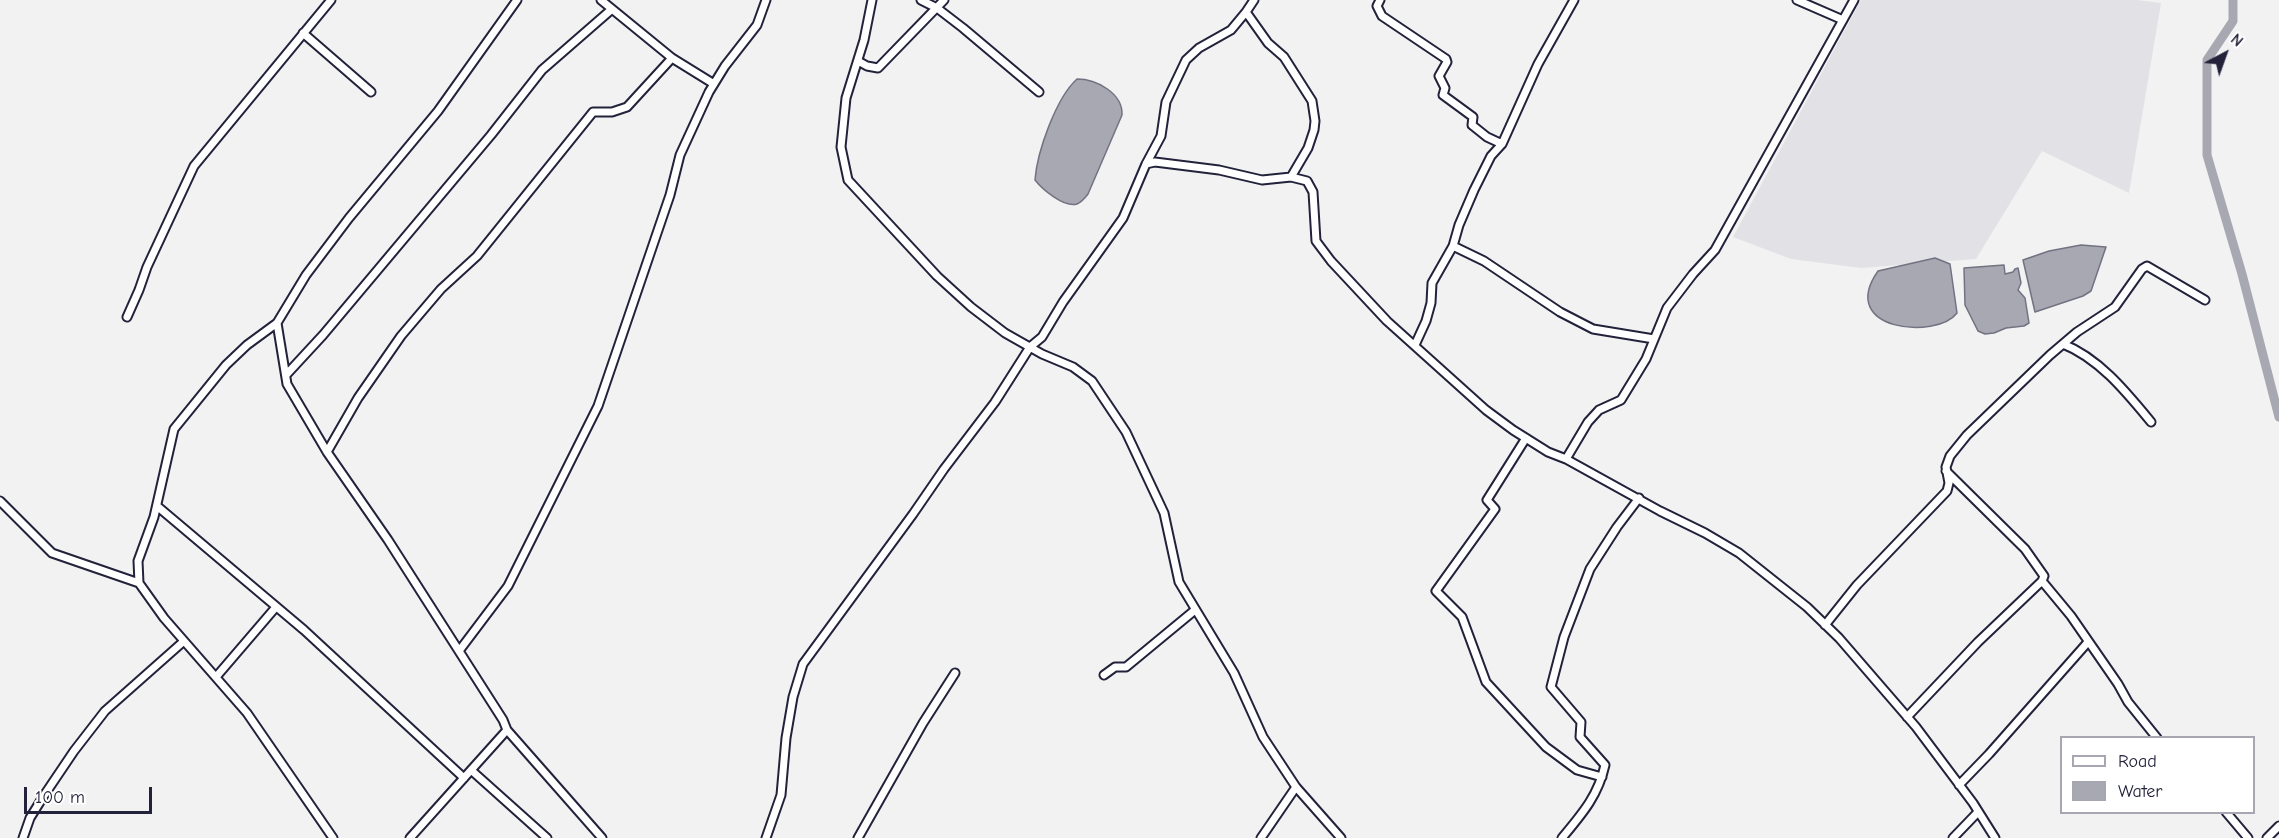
<!DOCTYPE html>
<style>
body{margin:0}
#map{position:relative;width:2279px;height:838px;overflow:hidden;background:#f2f2f3;font-family:"Comic Neue",sans-serif}
canvas{display:block}
.legend{position:absolute;left:2060px;top:736px;width:195px;height:78px;box-sizing:border-box;background:#fff;border:2px solid #a7a7b1;margin:0;padding:8px 10px;list-style:none;font-size:18px;color:#22223b}
.legend li{display:flex;align-items:center;gap:12px;height:30px}
.legend b{width:30px;border:2px solid #a7a7b1}
.north{position:absolute;left:2195px;top:24px;width:60px;height:60px;-webkit-text-stroke:4px #fff;paint-order:stroke;rotate:41deg;font-size:16px;font-weight:700;line-height:24px;text-align:center;color:#22223b}
.north::after{content:'';display:block;margin:auto;width:21px;height:27px;background:#22223b;clip-path:polygon(50% 0,100% 100%,50% 72%,0 100%)}
.scale{position:absolute;left:24px;top:787px;width:128px;height:27px;box-sizing:border-box;border:3px solid #22223b;border-top:0;padding-left:8px;font-size:18px;line-height:21px;white-space:nowrap;color:#22223b;-webkit-text-stroke:4px #fff;paint-order:stroke}
</style>
<div id="map">
<canvas width="2279" height="838"></canvas>
<ul class="legend">
<li><b style="height:8px;background:#fff"></b>Road</li>
<li><b style="height:16px;background:#a8a8b2"></b>Water</li>
</ul>
<div class="north">N</div>
<div class="scale">100 m</div>
</div>
<script>
const c = document.querySelector('canvas').getContext('2d');
c.lineJoin = 'round';
function fill(path, color) { c.fillStyle = color; c.fill(path, 'evenodd'); }
function trace(path, color, width, dash) { c.strokeStyle = color; c.lineWidth = width; c.lineCap = dash ? 'butt' : 'round'; c.setLineDash(dash || []); c.stroke(path); }
fill(new Path2D(`
 M1861,0H2137L2161,3L2129,193L2042,151L1976,259L1861,268L1791,259L1733,237Z`), '#e2e2e6');
const water = new Path2D(`
 M1077,79C1096,79 1123,93 1122,115L1088,194C1085,198 1082,202 1077,204C1064,208 1042,189 1035,180C1037,152 1056,98 1077,79Z
 M2081,245L2106,247L2091,291L2083,296L2035,312L2023,260L2049,251Z
 M1935,258L1950,264L1957,313C1937,340 1836,331 1878,271Z
 M2004,265L2005,274L2013,272L2015,269L2018,268L2021,283L2018,290L2025,298L2029,323L2024,326L2006,328L1994,333L1985,334L1978,331L1965,305L1964,268Z`);
fill(water, '#a8a8b2');
trace(water, '#727282', 1.5);
trace(new Path2D(`
 M2233,0V21L2207,60V155L2242,274L2279,417`), '#a8a8b2', 9);
const street = new Path2D(`
 M601,0L672,58L714,84
 M872,0L864,40L846,98L841,147L848,180L937,276L971,307L1005,333L1042,354L1073,367L1092,381L1126,432L1164,513L1179,582L1234,673L1263,737L1296,787L1341,838
 M921,0L937,8L963,28L1039,92
 M1254,0L1246,12L1268,43L1284,57L1312,101L1315,121L1314,130L1308,148L1291,177
 M1380,0L1377,6L1382,16L1446,59L1447,62L1439,76L1445,88L1443,95L1473,117L1472,125L1487,137L1502,144
 M1797,0L1843,20
 M303,33L371,92
 M858,61L867,66L878,68L944,0
 M1146,164L1155,162L1219,170L1262,180L1291,177L1307,181L1313,192L1316,241L1331,261L1387,321L1486,410L1513,430L1548,452L1566,459L1660,511L1705,533L1739,553L1807,607L1839,638L1916,727L1973,803L1995,838
 M1453,246L1484,261L1560,312L1593,329L1654,339
 M127,317L139,290L147,267L194,166L331,0
 M277,323L287,384L327,452L388,540L503,720L507,730L602,838
 M2063,344C2099,358 2127,393 2151,422
 M1415,345L1426,321L1431,303L1432,283L1453,246L1459,225L1474,190L1491,156L1502,144L1538,64L1574,0
 M286,375L323,335L491,135L542,70L612,9
 M1526,438L1487,500L1495,509L1436,591L1462,617L1486,682L1546,747L1577,770L1602,777
 M327,452L358,398L401,336L441,289L477,256L593,112H612L627,107L672,58
 M1566,459L1588,422L1599,410L1621,400L1646,359L1667,308L1693,274L1715,250L1854,0
 M1946,471L2025,549L2044,576L2042,581L2071,616L2118,684L2128,702L2157,738
 M0,501L52,553L139,583L164,618L247,713L333,838
 M157,506L304,630L464,778
 M139,583L138,561L154,517L174,429L226,365L247,345L277,323L306,275L349,218L438,111L517,0
 M1825,625L1857,585L1947,491L1949,483L1946,467L1950,456L1967,435L2050,355L2077,332L2115,307L2142,269L2147,266L2205,300
 M459,651L508,586L598,406L670,195L680,155L709,92L725,66L757,25L766,0
 M1104,675L1115,667H1126L1195,610
 M216,677L276,607
 M1907,717L1978,642L2042,581
 M471,770L547,838
 M1959,785L1989,754L2088,642
 M2226,812L2248,838
 M23,838L30,818L43,797L74,751L105,711L184,641
 M410,838L507,730
 M766,838L781,795L786,738L793,697L803,664L913,514L944,469L995,402L1030,347L1042,337L1063,302L1123,218L1146,164L1161,136L1166,102L1186,60L1199,48L1231,30L1246,12
 M858,838L923,723L955,673
 M1261,838L1296,787
 M1562,838C1582,814 1598,796 1605,765L1580,737L1581,722L1551,687L1564,637L1590,569L1617,527L1639,498
 M1953,838L1978,812
 M2267,838L2279,826`);
trace(street, '#22223b', 11);
trace(street, '#fff', 7);
</script>
